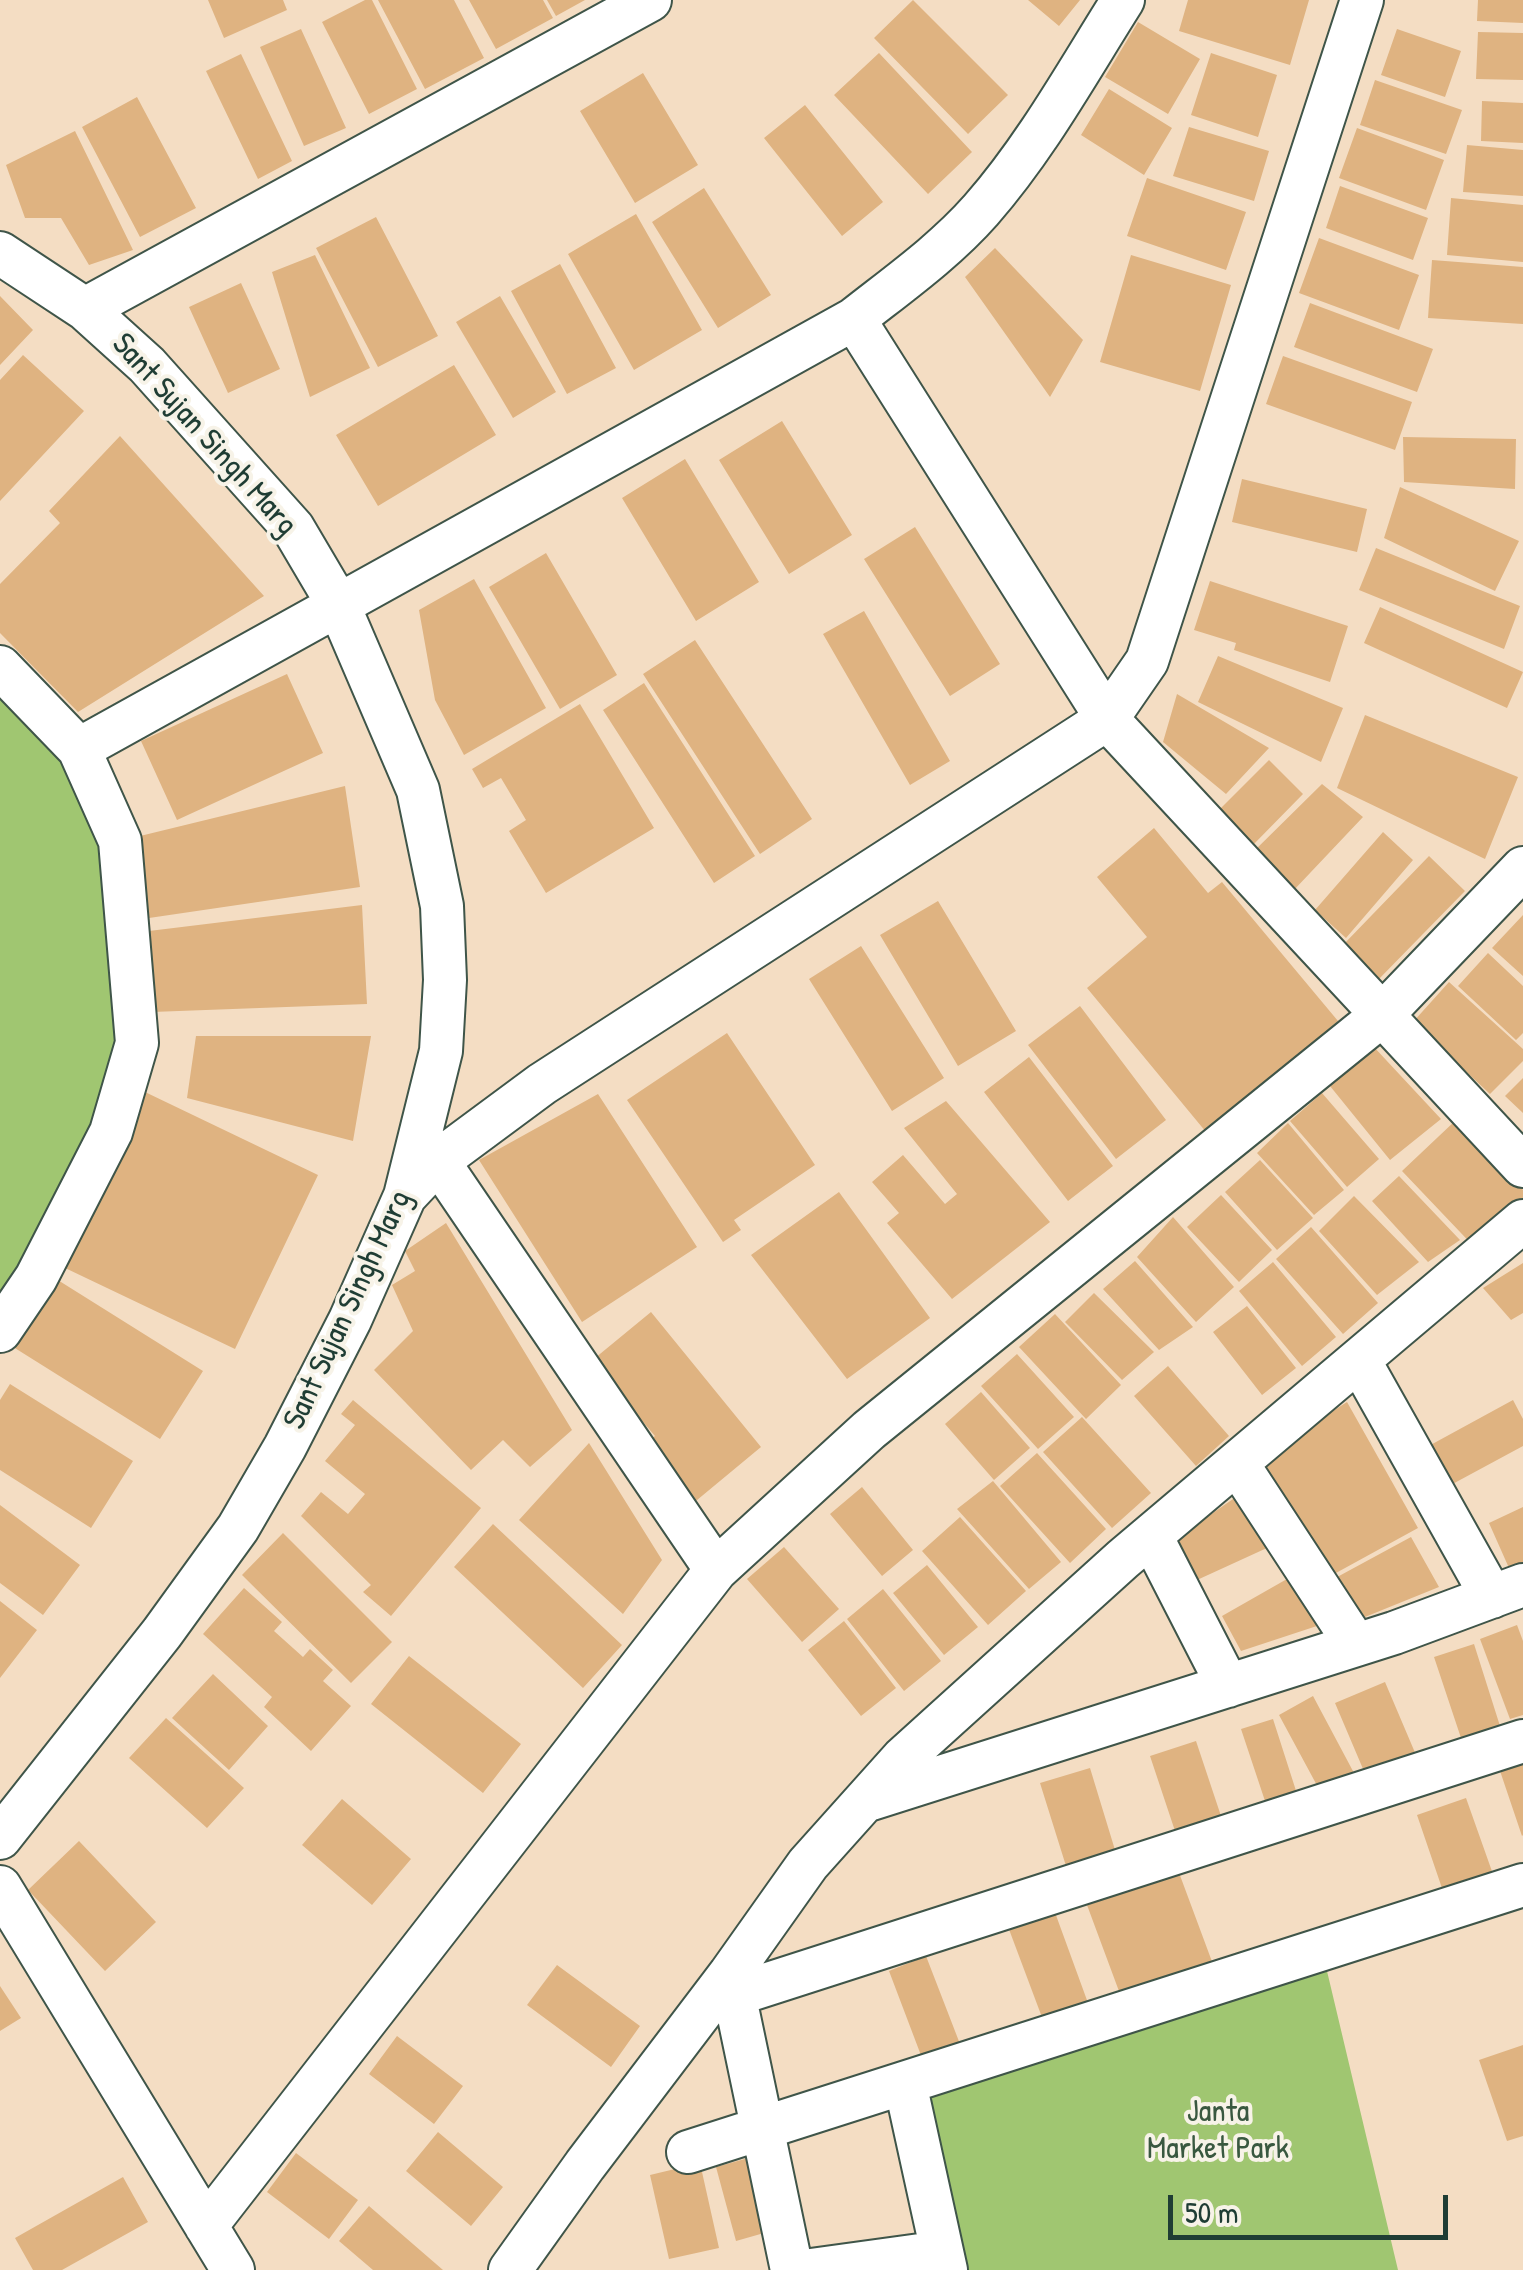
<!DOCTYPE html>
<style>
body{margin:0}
#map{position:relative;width:1523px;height:2270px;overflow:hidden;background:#f4ddc3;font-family:"Patrick Hand",sans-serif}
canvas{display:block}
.scale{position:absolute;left:1168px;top:2195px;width:280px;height:45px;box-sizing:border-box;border:5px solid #1f3d34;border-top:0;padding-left:12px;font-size:30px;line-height:35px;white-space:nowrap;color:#1f3d34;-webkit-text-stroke:8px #f7f3e8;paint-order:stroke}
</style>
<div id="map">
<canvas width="1523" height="2270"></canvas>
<div class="scale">50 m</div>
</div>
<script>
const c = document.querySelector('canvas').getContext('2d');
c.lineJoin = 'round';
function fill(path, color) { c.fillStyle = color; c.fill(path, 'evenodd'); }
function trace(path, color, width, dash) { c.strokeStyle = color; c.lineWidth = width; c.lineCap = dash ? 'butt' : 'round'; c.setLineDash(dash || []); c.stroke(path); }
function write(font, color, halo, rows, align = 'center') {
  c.font = font + ' "Patrick Hand",sans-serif'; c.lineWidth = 8; c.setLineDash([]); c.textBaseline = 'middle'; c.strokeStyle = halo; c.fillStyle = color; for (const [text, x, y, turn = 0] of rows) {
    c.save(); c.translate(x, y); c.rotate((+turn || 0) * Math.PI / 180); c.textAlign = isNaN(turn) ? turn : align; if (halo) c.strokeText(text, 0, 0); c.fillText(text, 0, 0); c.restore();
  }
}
fill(new Path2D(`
 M0,672L120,841L137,1043L0,1331Z
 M1322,1950L1398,2270H949L905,2083Z`), '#a0c671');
fill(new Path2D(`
 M208,0H283L287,10L224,38Z
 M365,0H372L417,89L369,114L322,22Z
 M378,0H454L484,58L425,89Z
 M469,0H543L553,18L496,49Z
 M547,0H585L556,16Z
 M913,0L1008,95L968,134L874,38Z
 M1028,0H1080L1059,26Z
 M1188,0H1309L1290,65L1179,31Z
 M1478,0H1523V23L1477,21Z
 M1138,22L1200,59L1168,114L1105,77Z
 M301,29L346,128L304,146L260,47Z
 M1397,29L1461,51L1445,97L1381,75Z
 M1478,32L1523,33V80L1476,79Z
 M879,53L972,152L928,194L834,95Z
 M1211,53L1277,75L1258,137L1191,115Z
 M241,54L292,161L258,179L206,71Z
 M643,73L698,165L635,203L580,111Z
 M1375,80L1462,110L1446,154L1360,125Z
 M1109,89L1172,128L1144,175L1081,135Z
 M137,97L196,208L140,237L82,127Z
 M1482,101L1523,103V143L1481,141Z
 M805,105L883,202L842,236L764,138Z
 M1189,127L1269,151L1254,201L1173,176Z
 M1357,128L1444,160L1426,210L1339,178Z
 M75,131L133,250L89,265L61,218H25L6,165Z
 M1467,145L1523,150V196L1463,192Z
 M1147,178L1246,212L1226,270L1127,236Z
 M1340,186L1428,218L1413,260L1326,228Z
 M704,188L771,295L718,328L652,222Z
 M1451,198L1523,205V262L1447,255Z
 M636,214L702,330L634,370L568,254Z
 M376,217L438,336L378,367L316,248Z
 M1319,238L1419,275L1399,330L1299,293Z
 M995,248L1083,340L1050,397L965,277Z
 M315,255L370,368L310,397L272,272Z
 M1131,255L1231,285L1200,391L1100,362Z
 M1432,260L1523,267V324L1428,318Z
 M560,264L616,368L567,394L511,291Z
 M241,283L280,369L228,393L189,307Z
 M0,296L33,330L0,365Z
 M500,296L556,392L513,418L456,322Z
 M1310,303L1433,349L1417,392L1294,347Z
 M23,355L84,411L0,501V380Z
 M1283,356L1412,402L1395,450L1266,404Z
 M454,365L496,435L378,506L336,435Z
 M782,421L852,535L789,574L719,460Z
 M120,436L264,596L78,712L0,633V584L60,523L49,511Z
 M1403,437L1516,439L1515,489L1404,482Z
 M685,459L759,582L696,621L622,498Z
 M1242,479L1367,509L1357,552L1232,522Z
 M1400,487L1519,541L1495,591L1384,538Z
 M915,527L1000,664L950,696L864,559Z
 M1376,548L1520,606L1504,649L1359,590Z
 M546,553L617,675L560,709L489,587Z
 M474,579L546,708L464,755L435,700L419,610Z
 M1210,581L1348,626L1330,682L1234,650L1236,643L1194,630Z
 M1380,607L1523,672L1507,708L1364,643Z
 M864,611L950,761L910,785L823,634Z
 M695,640L812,819L760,854L643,674Z
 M1218,656L1343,708L1321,762L1198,702Z
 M287,674L323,753L177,820L141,741Z
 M644,683L755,856L714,883L603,710Z
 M1177,694L1269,748L1226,794L1163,742Z
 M580,704L654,828L546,893L509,831L526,820L501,778L483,788L472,769Z
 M1365,715L1518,777L1485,859L1337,788Z
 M1269,760L1303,794L1252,846L1217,812Z
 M1322,784L1363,817L1293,891L1249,856Z
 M345,786L360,887L149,918L136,837Z
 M1154,828L1208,893L1222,882L1338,1021L1206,1132L1087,988L1147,937L1097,877Z
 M1383,832L1413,860L1346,938L1315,910Z
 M1429,856L1465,891L1378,980L1343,945Z
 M938,901L1016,1031L958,1066L880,935Z
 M362,905L367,1004L152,1012L149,931Z
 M1523,915V976L1492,948Z
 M861,946L944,1078L892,1111L809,979Z
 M1488,953L1523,986V1033L1516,1040L1458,986Z
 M1449,982L1523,1049V1061L1490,1094L1413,1022Z
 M1080,1006L1166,1120L1116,1159L1028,1045Z
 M727,1033L815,1165L734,1220L741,1230L723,1242L627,1100Z
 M196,1036H371L353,1141L187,1098Z
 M1373,1046L1441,1119L1390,1160L1330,1086Z
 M1029,1057L1113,1166L1068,1201L984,1092Z
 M1523,1078V1113L1505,1096Z
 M145,1092L318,1175L235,1349L63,1267Z
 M1322,1093L1379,1159L1347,1187L1290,1121Z
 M598,1094L697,1247L582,1322L479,1160Z
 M946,1101L1050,1222L952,1299L887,1223L899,1213L872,1182L903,1155L945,1204L957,1194L904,1128Z
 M1456,1120L1523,1190V1212L1480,1253L1402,1171Z
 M1288,1123L1344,1190L1314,1215L1257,1153Z
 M1260,1160L1313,1218L1277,1250L1225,1192Z
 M1399,1176L1460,1240L1428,1262L1372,1201Z
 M839,1192L930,1318L847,1379L751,1255Z
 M1221,1195L1272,1250L1239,1282L1187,1227Z
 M1354,1196L1419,1262L1377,1295L1319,1231Z
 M1173,1217L1234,1287L1196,1322L1137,1257Z
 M446,1223L572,1430L530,1467L503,1440L471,1470L374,1370L413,1331L392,1285L415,1271L405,1251Z
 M1311,1227L1378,1303L1343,1334L1276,1259Z
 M1135,1261L1193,1327L1159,1350L1103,1289Z
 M1273,1262L1336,1337L1302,1366L1239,1291Z
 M1523,1263V1313L1511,1320L1483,1288Z
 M53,1277L203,1371L160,1439L10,1345Z
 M1094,1293L1154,1352L1122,1380L1065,1322Z
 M1247,1306L1296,1368L1262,1395L1213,1332Z
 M651,1312L761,1447L685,1510L643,1446L655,1436L638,1416L626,1426L589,1363Z
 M1055,1314L1121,1385L1086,1419L1019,1347Z
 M1017,1354L1074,1417L1038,1449L981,1386Z
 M1168,1366L1229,1436L1196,1466L1134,1396Z
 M10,1384L133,1461L91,1528L0,1470V1400Z
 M981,1392L1030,1448L994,1480L945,1424Z
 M353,1400L481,1508L391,1616L363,1592L371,1585L301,1516L321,1492L348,1514L365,1494L325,1461L355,1425L341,1414Z
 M1513,1400L1523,1419V1446L1447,1487L1425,1448Z
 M1347,1402L1418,1528L1325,1579L1251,1464Z
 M1082,1417L1151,1493L1112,1528L1043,1452Z
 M589,1443L662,1560L623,1614L519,1520Z
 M1037,1453L1106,1529L1070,1563L1000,1486Z
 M993,1481L1061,1562L1029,1589L957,1509Z
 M862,1487L913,1550L882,1576L830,1514Z
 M1246,1490L1280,1542L1197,1580L1171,1542Z
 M0,1505L80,1565L43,1615L0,1583Z
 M1523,1507V1564L1509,1568L1489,1523Z
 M960,1517L1026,1591L988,1625L922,1551Z
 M493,1524L622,1645L583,1688L454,1567Z
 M283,1533L392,1642L351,1683L242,1575Z
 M1411,1537L1439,1587L1355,1621L1328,1582Z
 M784,1547L839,1609L802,1642L747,1579Z
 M927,1565L978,1627L944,1655L893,1593Z
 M1294,1575L1329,1622L1241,1651L1222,1616Z
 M244,1588L282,1622L274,1631L303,1657L310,1649L333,1670L323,1681L351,1706L311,1751L264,1707L272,1697L203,1634Z
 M883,1589L941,1661L904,1691L847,1619Z
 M0,1601L37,1630L0,1678Z
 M844,1621L896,1688L861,1716L808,1650Z
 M1517,1625L1523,1641V1715L1510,1719L1480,1639Z
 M1474,1644L1500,1726L1461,1738L1434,1657Z
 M409,1656L521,1744L483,1793L371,1704Z
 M213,1674L268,1726L229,1770L172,1718Z
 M1385,1682L1419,1762L1369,1783L1335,1703Z
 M1313,1696L1354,1773L1320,1791L1279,1715Z
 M166,1718L244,1788L207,1828L129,1758Z
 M1273,1719L1298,1797L1267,1807L1241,1729Z
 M1196,1741L1224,1825L1178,1840L1150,1756Z
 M1523,1756V1835L1522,1836L1498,1765Z
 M1090,1768L1115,1850L1066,1866L1040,1783Z
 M1466,1798L1494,1877L1444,1894L1417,1815Z
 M342,1799L411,1859L372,1905L302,1845Z
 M79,1841L156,1922L105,1971L28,1890Z
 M1178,1870L1214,1967L1123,2002L1087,1905Z
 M1053,1907L1088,2003L1043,2020L1007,1924Z
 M926,1956L960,2044L922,2058L889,1971Z
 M557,1965L640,2026L611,2067L527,2005Z
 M0,1986L21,2018L0,2031Z
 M397,2036L463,2086L434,2124L369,2074Z
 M1523,2045V2136L1507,2141L1479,2060Z
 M438,2132L503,2187L471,2226L406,2171Z
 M296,2153L358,2200L329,2239L267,2192Z
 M752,2157L771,2231L736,2241L716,2167Z
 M700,2163L719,2248L669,2259L650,2175Z
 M123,2177L148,2222L62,2270H33L15,2238Z
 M369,2206L443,2270H373L339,2241Z`), '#dfb381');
const minor = new Path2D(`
 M0,253L85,309L147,365L293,528L339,606L418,790L442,906L445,980L441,1051L405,1196L350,1320L285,1447L238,1528L162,1633L0,1838
 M85,309L650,0
 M854,319L1107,719L1523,1166
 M0,667L79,749L120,841L137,1043L111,1132L36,1278L0,1331
 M79,749L854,319C897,285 944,252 981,210C1037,146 1078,71 1123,0
 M438,1161L716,1570
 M406,1195L438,1161L542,1084L1107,719L1147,661L1362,0
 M1359,1360L1492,1597
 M1237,1463L1356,1645
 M1151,1536L1228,1686
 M868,1800L1394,1633L1523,1585
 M0,1887L233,2270
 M730,1974L792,2270
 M734,1995L1523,1741
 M905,2083L946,2270
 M688,2152L1523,1885
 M206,2226L716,1570L869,1430L1382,1015L1523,868
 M510,2270L585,2165L730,1974L808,1864L903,1758L1123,1559L1523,1221
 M811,2270L942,2252`);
trace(minor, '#3f5549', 46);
trace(minor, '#fff', 42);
write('32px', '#1f3d34', '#f7f3e8', [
 ["Sant Sujan Singh Marg",204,435,48],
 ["Sant Sujan Singh Marg",348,1310,-65]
]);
write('32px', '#395840', '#f7f3e8', [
 ["Janta",1218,2112],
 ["Market Park",1218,2149]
]);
</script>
